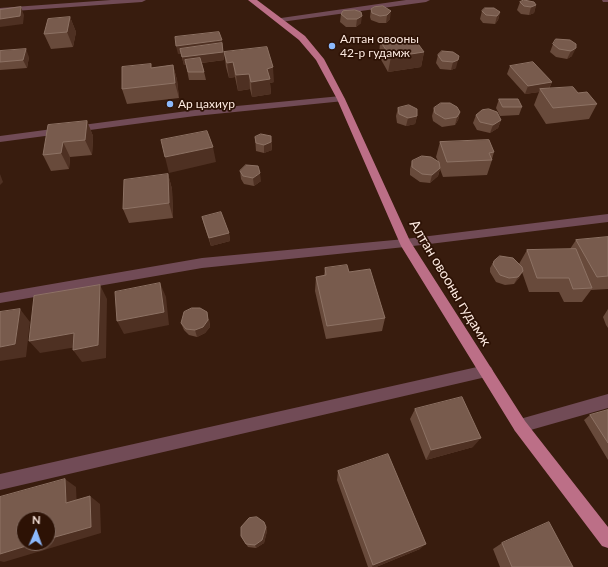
<!DOCTYPE html>
<meta charset="utf-8">
<style>
body{margin:0}
#map{position:relative;width:608px;height:567px;overflow:hidden;background:#381c0e;font-family:Lato,sans-serif}
canvas{display:block}
.north{position:absolute;left:16px;top:511px;width:40px;height:40px;box-sizing:border-box;background:#2d1205;border:1px solid #80685d;border-radius:50%;rotate:2deg;font-size:11px;font-weight:700;line-height:16px;text-align:center;color:#fdeae1}
.north::after{content:'';display:block;margin:auto;width:14px;height:18px;background:#8cb9fc;clip-path:polygon(50% 0,100% 100%,50% 72%,0 100%)}
</style>
<div id="map">
<canvas width="608" height="567"></canvas>
<div class="north">N</div>
</div>
<script>
const c = document.querySelector('canvas').getContext('2d');
c.lineJoin = 'round';
function fill(path, color) { c.fillStyle = color; c.fill(path, 'evenodd'); }
function trace(path, color, width, dash) { c.strokeStyle = color; c.lineWidth = width; c.lineCap = dash ? 'butt' : 'round'; c.setLineDash(dash || []); c.stroke(path); }
function write(font, color, halo, rows, align = 'center') {
  c.font = font + ' Lato,sans-serif'; c.lineWidth = 3.5; c.setLineDash([]); c.textBaseline = 'middle'; c.strokeStyle = halo; c.fillStyle = color; for (const [text, x, y, turn = 0] of rows) {
    c.save(); c.translate(x, y); c.rotate((+turn || 0) * Math.PI / 180); c.textAlign = isNaN(turn) ? turn : align; if (halo) c.strokeText(text, 0, 0); c.fillText(text, 0, 0); c.restore();
  }
}
fill(new Path2D(`
 M111,0H146L142,2L0,12V8Z
 M406,0H430L426,2L281,22L277,20L281,18Z
 M602,0H608V2H603Z
 M341,96L345,99L344,101L195,116L0,142V136L195,110Z
 M608,214V222L405,247L202,268L0,303V293L202,258L405,239Z
 M486,365L491,367L493,371L491,375L486,377L0,490V474Z
 M608,394V408L520,433L515,431L513,426L515,421L520,419Z`), '#714b56');
fill(new Path2D(`
 M248,0H257L305,36L324,59L345,99L410,241L525,421L608,527V548L602,546L515,431L401,246L337,99L316,60L299,40Z`), '#bc6f87');
fill(new Path2D(`
 M520,2L536,5L534,13L529,15L521,14L517,10Z
 M383,6L390,19L386,23H379L371,20L370,17L371,9Z
 M355,10L361,23L356,27H346L340,22L341,14Z
 M482,11L500,12L498,20L495,24L483,23L480,19Z
 M70,17L76,32L73,47L51,49L44,34Z
 M222,40L224,60L202,63L206,80H189L186,65H184L181,54H178Z
 M570,40L572,56L567,59L556,57L550,52L553,44Z
 M380,41L424,52L421,67L388,72L379,56Z
 M0,51L29,57L27,68L0,70Z
 M224,52L274,82L270,83L271,94L252,97L250,89L238,91L235,77L229,78L226,67Z
 M453,52L456,68L451,70L440,69L436,63L438,55Z
 M173,65L177,80L179,98L127,104L122,89L151,68Z
 M510,66L552,82L549,89L578,93L597,104L589,119L546,124L534,105L539,92L525,94L507,74Z
 M499,99L522,107L519,115L500,116L496,108Z
 M398,108L417,116L415,124L406,126L397,123L396,116Z
 M434,108L460,112L458,120L455,125L442,127L433,121L432,116Z
 M476,115L501,120L498,128L490,133L477,130L473,123Z
 M87,121L93,136L92,155L70,157L69,169L51,171L43,155Z
 M271,136L272,150L264,153L256,151L255,137Z
 M440,142L494,152L492,159V160L487,175L443,177L440,169L438,176L430,183L420,182L410,175V169L412,161H438L436,157Z
 M240,171L261,181L254,186L244,184L241,179Z
 M168,174L172,189L173,218L129,223L123,209Z
 M202,217L229,233L230,241L211,246L204,225Z
 M608,237V289L591,290L582,302H564L559,292H529L522,272L519,278L514,284L505,285L496,282L490,272V268L494,261L519,264L527,250L570,249L576,240Z
 M325,268L349,272L385,318L382,331L326,339L315,291L316,277L324,276Z
 M608,309V328L606,325L603,317Z
 M209,319L210,327L205,333L197,337L189,335L184,330L181,323Z
 M415,409L473,447L426,460L410,419Z
 M608,410V460L584,420L590,415Z
 M338,471L420,549L376,567H368L337,480Z
 M266,527L267,531L264,543L256,548L248,547L241,536Z
 M502,543L573,567H500L493,549Z`), '#684a3b');
fill(new Path2D(`
 M536,5L534,13L529,15L531,7Z
 M21,7L24,15L23,24L0,27V19Z
 M391,11L390,19L386,23L387,15Z
 M500,12L498,20L495,24L497,16Z
 M362,16L361,23L356,27L357,19Z
 M70,17L76,32L73,47L67,32Z
 M222,40L223,48L178,54L176,46Z
 M576,48L572,56L567,59L571,51Z
 M26,49L29,57L27,68L23,60Z
 M223,52L224,60L184,65L182,57Z
 M424,52L421,67L388,72L391,57Z
 M459,56L456,68L451,70L453,62Z
 M233,62L235,77L229,78L227,63Z
 M173,65L177,80L179,98L175,83Z
 M273,67L274,82L270,83L271,94L252,97L251,82L267,69Z
 M249,74L250,89L238,91L236,75Z
 M552,82L548,90L540,89L539,92L525,94L528,86Z
 M460,112L458,120L455,125L457,117Z
 M417,116L415,124L406,126L408,118Z
 M501,120L498,128L490,133L493,125Z
 M87,121L93,136L92,155L85,140Z
 M63,142L70,157L69,169L61,153Z
 M271,142L272,150L264,153V145Z
 M213,147L216,162L169,173L165,157Z
 M440,168L438,176L430,183L432,175Z
 M260,173L261,181L254,186L253,178Z
 M0,174L3,182L0,185Z
 M168,174L172,189L173,218L169,203Z
 M229,233L230,241L211,246L209,238Z
 M523,271L519,278L514,284L518,277Z
 M160,283L166,297L169,325L124,334L117,321Z
 M100,285L107,299L106,358L82,362L73,350Z
 M20,309L30,322L26,357L0,361V347Z
 M207,312L210,327L205,333L197,337L195,330Z
 M74,333L83,346L40,353L29,341Z
 M481,438L473,447L426,460L431,450Z
 M65,479L76,487L77,510L66,503Z
 M90,496L100,504L101,533L4,562L0,561V554L36,543H48V539Z
 M266,527L267,531L264,543L256,548L255,545Z
 M426,544L420,549L376,567H372L373,565Z`), '#4e3022');
const building = new Path2D(`
 M524,0L534,2L536,5L531,7L524,6L520,2Z
 M383,6L391,11L387,15L380,16L372,13L371,9L374,7Z
 M21,7L20,16L0,19V10Z
 M485,8H494L500,12L497,16L486,15L482,11Z
 M355,10L361,12L362,16L357,19H347L341,14L343,11Z
 M70,17L67,32L44,34L48,19Z
 M219,32L222,40L176,46L175,37Z
 M413,37L424,52L391,57L380,41Z
 M556,39L570,40L576,44V48L571,51L559,49L553,44Z
 M222,43L223,52L182,57L180,49Z
 M267,47L273,67L267,69L270,79L251,82L249,74L236,75L233,62L227,63L224,52Z
 M26,49L23,60L0,62V51Z
 M442,51L453,52L459,56L458,60L453,62L442,61L438,55Z
 M200,58L204,72H188L185,60Z
 M533,62L552,82L528,86L510,66Z
 M151,64V68L173,65L175,83L122,89V67Z
 M573,87L578,93L587,92L597,104L553,108L540,89Z
 M499,99H518L522,107H503Z
 M441,103H450L457,107L460,112L457,117L445,119L435,113L434,108Z
 M409,105L417,109V116L408,118L399,114L398,108Z
 M489,109L497,112L501,120L493,125L480,122L476,115L482,110Z
 M87,121L85,140L63,142L61,153L43,155L48,125Z
 M207,131L213,147L165,157L161,140Z
 M261,134L271,136V142L264,145L256,143L255,137Z
 M489,140L494,152L489,153L492,160L447,162L440,142Z
 M422,156L431,157L439,162L440,168L432,175L422,174L412,167V161Z
 M246,165L258,166L260,173L253,178L243,176L240,171Z
 M168,174L169,203L123,209L124,180Z
 M221,212L229,233L209,238L202,217Z
 M608,237V276L597,277L576,240Z
 M576,249L592,288L573,289L569,278H537L527,250Z
 M500,256L513,258L522,267L523,271L518,277L509,278L500,275L493,264L494,261Z
 M347,265L349,272L370,269L385,318L327,326L316,277L326,275L325,268Z
 M160,283L164,312L117,321L115,292Z
 M100,285L98,345L73,350L74,333L29,341L34,296Z
 M192,308H200L207,312L208,320L203,327L195,330L186,329L181,323L184,312Z
 M20,309L15,344L0,347V312Z
 M462,397L481,438L431,450L415,409Z
 M608,410V443L590,415Z
 M388,454L426,544L373,565L338,471Z
 M65,479L66,503L90,496L91,527L48,539V519H24V543H36L0,554V497Z
 M257,517L264,522L266,527L262,540L255,545L246,544L241,536V527L249,518Z
 M549,522L573,567H512L502,543Z`);
fill(building, '#785b4d');
trace(building, '#8d7264', 1);
for (const [x, y, r, color] of [
 [332,46,4,"#8cb9fc"],
 [170,104,4,"#8cb9fc"]
]) { const dot = new Path2D(); dot.arc(x, y, r, 0, 2 * Math.PI); c.fillStyle = color; c.fill(dot); trace(dot, '#2d1205', 1.5); }
write('12px', '#fdeae1', '#2d1205', [
 ["Алтан овооны",340,39],
 ["42-р гудамж",340,53],
 ["Ар цахиур",178,104]
], 'left');
write('14px', '#fdeae1', '#2d1205', [
 ["Алтан овооны гудамж",450,283,59]
]);
</script>
